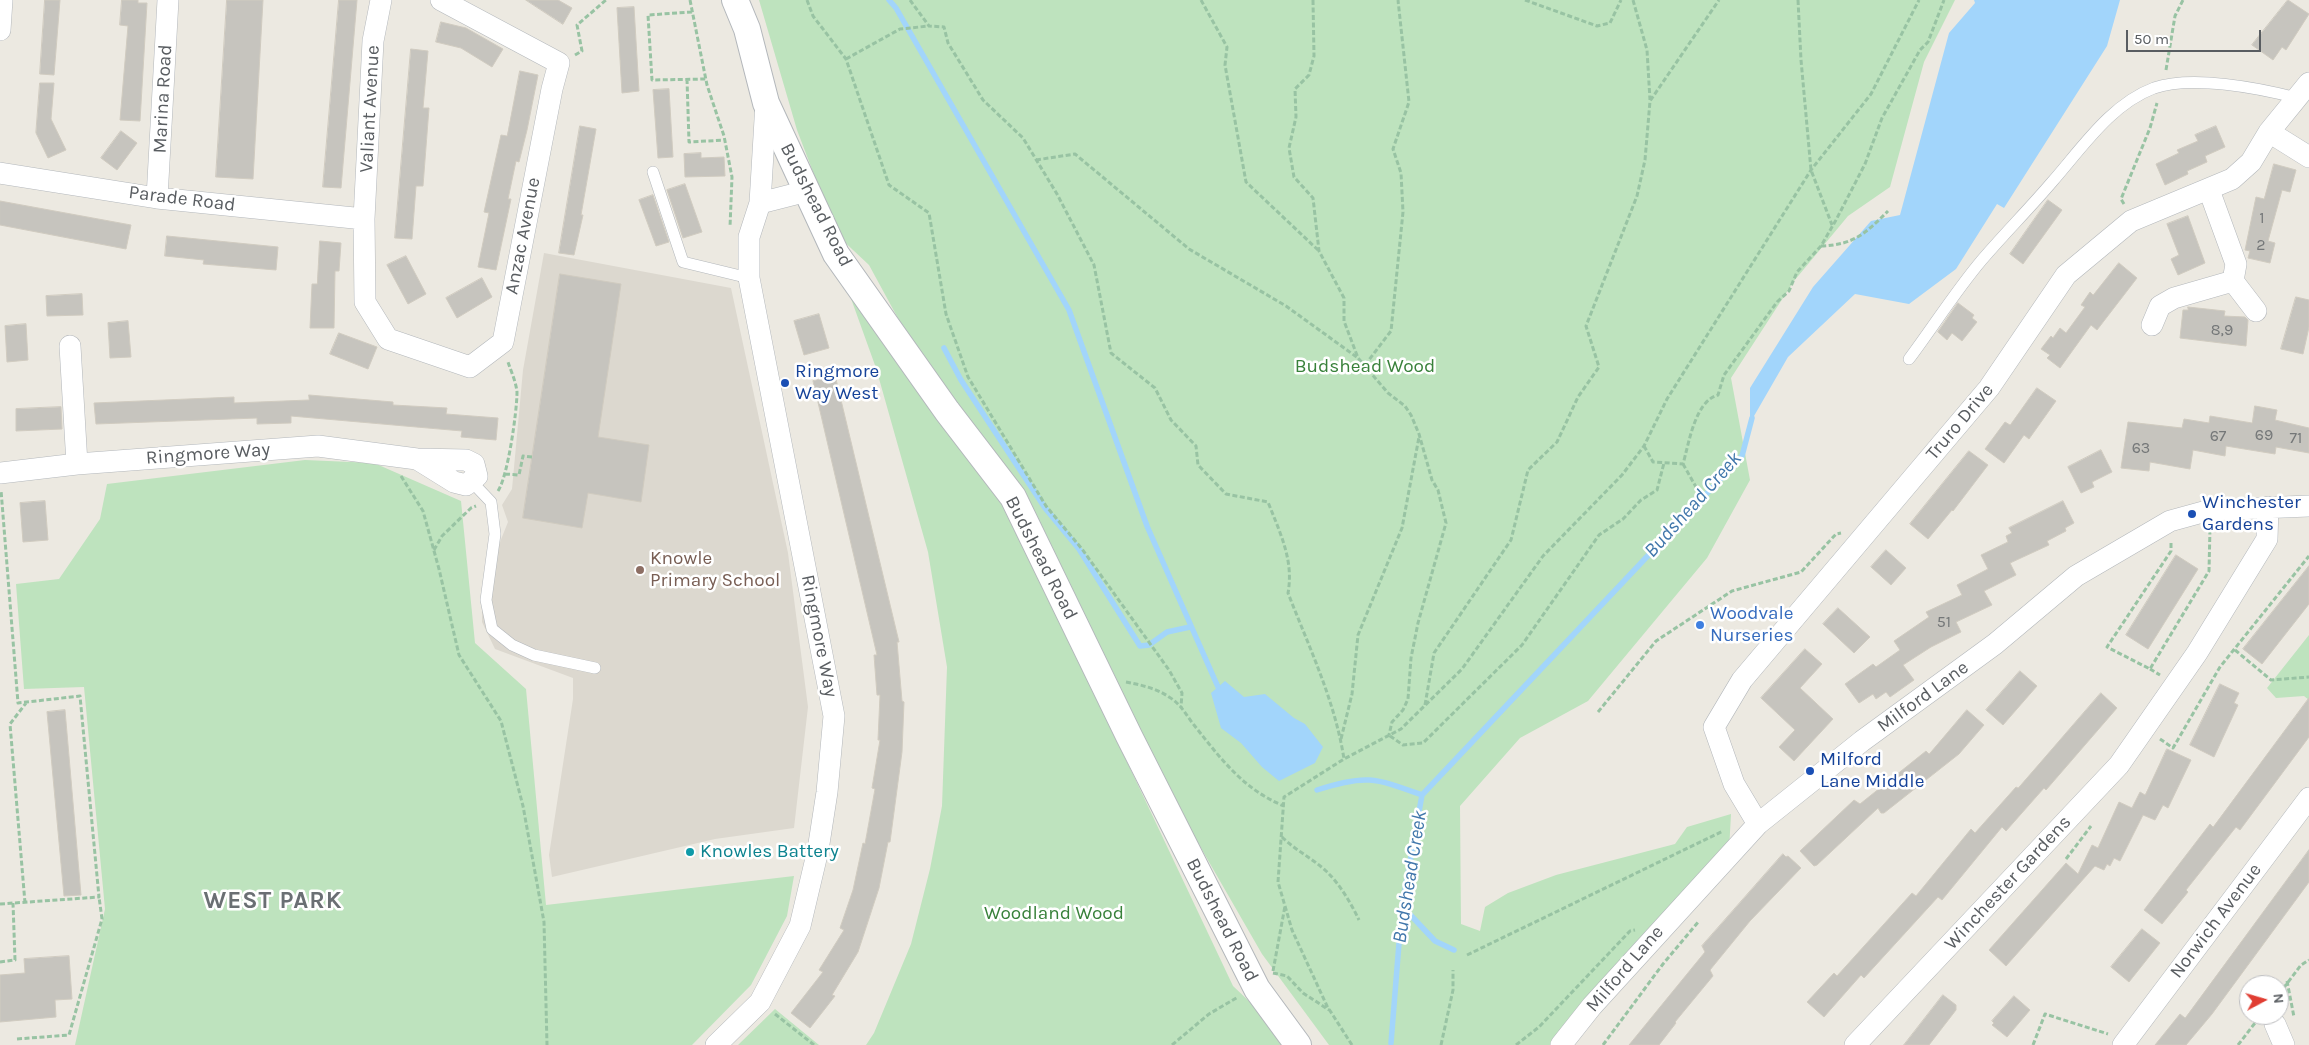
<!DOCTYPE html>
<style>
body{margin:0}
#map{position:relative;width:2309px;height:1045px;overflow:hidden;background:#ece9e1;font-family:Karla,sans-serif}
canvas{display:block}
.north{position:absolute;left:2239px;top:975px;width:50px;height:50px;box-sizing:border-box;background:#fff;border:1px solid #bdbec0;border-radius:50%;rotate:84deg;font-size:14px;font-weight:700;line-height:20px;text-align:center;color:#595d61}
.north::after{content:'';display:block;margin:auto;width:18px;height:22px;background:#e03d32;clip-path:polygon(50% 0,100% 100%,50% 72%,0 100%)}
.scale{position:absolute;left:2126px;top:30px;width:135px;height:22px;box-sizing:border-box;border:2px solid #595d61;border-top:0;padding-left:6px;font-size:15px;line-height:18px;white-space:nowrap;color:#595d61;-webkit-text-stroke:4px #fff;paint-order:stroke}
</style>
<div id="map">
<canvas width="2309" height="1045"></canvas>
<div class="north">N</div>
<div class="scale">50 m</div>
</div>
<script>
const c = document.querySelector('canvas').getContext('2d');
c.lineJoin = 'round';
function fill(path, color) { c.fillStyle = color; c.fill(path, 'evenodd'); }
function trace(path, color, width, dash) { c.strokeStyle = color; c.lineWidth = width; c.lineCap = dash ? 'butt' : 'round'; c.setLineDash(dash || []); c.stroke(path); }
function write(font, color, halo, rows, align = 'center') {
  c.font = font + ' Karla,sans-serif'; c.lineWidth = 5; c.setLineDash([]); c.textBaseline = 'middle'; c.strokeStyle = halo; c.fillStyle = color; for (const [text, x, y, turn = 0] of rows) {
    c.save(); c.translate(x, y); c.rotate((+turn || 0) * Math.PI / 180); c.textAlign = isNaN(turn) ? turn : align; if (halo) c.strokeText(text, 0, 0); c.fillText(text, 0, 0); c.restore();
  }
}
fill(new Path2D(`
 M544,253L731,288L788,553L808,707L794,828L715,839L552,877L549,855L573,699V678L495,649L482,622V587L508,522L502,505L512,489L523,370Z`), '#dcd8cf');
fill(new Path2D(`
 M759,0H1955L1924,62L1890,187L1848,216L1794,281L1731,378L1750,480L1707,558L1588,701L1520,738L1460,806L1461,924L1480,931L1485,907L1508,893L1556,875L1675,844L1687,827L1731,814L1729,851L1553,1045H1329L1262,954L931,379L869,265L837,235L797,130Z
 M849,293L1008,510L1233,986L1271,1022L1287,1045H866L874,1033L911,944L930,869L942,806L947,667L928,552L876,368Z
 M305,460L374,463L461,501L475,643L526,689L546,905L794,876L787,916L751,985L692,1045H75L105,909L84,687L24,689L16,584L59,579L100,519L107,484Z
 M2309,635V700L2304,696L2276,698L2267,688Z
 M775,1009L819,1045H738Z`), '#bee3be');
fill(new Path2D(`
 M1974,0H2120L2107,46L2004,208L1997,204L1956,269L1909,304L1855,294L1788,357L1750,423V388L1813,287L1871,221L1900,215L1949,33L1975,3Z
 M1225,681L1244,697L1265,694L1294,718L1305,724L1323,747L1315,763L1279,781L1262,767L1241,743L1221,728L1211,693Z`), '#a2d5fb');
trace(new Path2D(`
 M889,0L896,8L1069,310L1147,526L1218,687
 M944,348L961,380L1045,508L1079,549L1140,646L1149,645L1167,632L1190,627
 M1317,790C1366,774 1375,778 1422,795
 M1402,906L1435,941L1454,950
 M1391,1043L1402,906L1422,795L1742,456L1752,418`), '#a2d5fb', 5.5);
const building = new Path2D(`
 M45,0H60L54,75L40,74Z
 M122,0H138V3H147L140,121L120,120L128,26L120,25Z
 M227,0H263L253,179L216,177Z
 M339,0H357L341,188L323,187Z
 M526,0H558L572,8L563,24Z
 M2288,0L2309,14L2286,50L2282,47L2273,60L2252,45Z
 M634,7L639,91L622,93L617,8Z
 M441,22L466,28L503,49L492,67L461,48L436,42Z
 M411,49L428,51L423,108H429L423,186H416L412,239L395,238Z
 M520,71L538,75L527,130L519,162L516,161L508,199H511L496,270L478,267L489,213L484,212L501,135L507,136Z
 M40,83H54L51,119L66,150L48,158L36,133Z
 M669,89L673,157L658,158L653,90Z
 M580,126L596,129L581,215H583L574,255L559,253Z
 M2216,126L2225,147L2205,156L2207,162L2187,171L2188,174L2165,185L2156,164L2179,153L2177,150L2198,141L2195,135Z
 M121,131L137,143L117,170L101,158Z
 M701,153V158L724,157L725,176L685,177L684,154Z
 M2274,164L2296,170L2290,192L2282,190L2268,241L2275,243L2270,263L2248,258L2250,251L2245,250L2256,197L2264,199Z
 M685,184L702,232L683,238L667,190Z
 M653,195L669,242L656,246L639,200Z
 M2048,200L2062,210L2023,264L2010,254Z
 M0,201L131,225L126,249L0,225Z
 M2188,216L2205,263L2178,275L2171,259L2179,255L2167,224Z
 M167,236L278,247L276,270L203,264L204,260L165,256Z
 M320,241L341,243L339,271H335L334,328H310L312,284H317Z
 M406,256L426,294L408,304L387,265Z
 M2119,263L2137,278L2097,330L2091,325L2060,368L2047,358L2050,355L2041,349L2051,336L2053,338L2060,328L2066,333L2085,307L2081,305L2090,292L2093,295Z
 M560,274L621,284L598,437L649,445L641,502L588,493L582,528L523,518Z
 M482,278L492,297L457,318L446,298Z
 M82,294L83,315L47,316L46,296Z
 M2296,297L2309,300V327L2303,354L2281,349Z
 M1958,303L1974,315L1972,318L1977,322L1962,341L1952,333L1947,340L1938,332Z
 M2188,307L2225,311L2224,316L2245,317L2248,320L2246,346L2180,338L2183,310H2188Z
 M819,314L829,348L804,355L794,321Z
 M128,321L131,357L110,358L108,323Z
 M26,324L28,360L7,362L5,326Z
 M339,333L377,347L368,369L330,354Z
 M835,375L899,642H897L902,701L904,702L902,752L890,842H888L879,888L858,952L832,995L835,996L810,1028L791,1013L823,972L819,970L844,930L840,928L853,890L863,843L865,844L875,789L872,788L880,740H878L880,695H877L874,655H877L813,381Z
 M2037,388L2056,401L2029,439L2024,435L2004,463L1985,449L2005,422L2010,425Z
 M309,395L393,402V405L447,408L446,414L498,418L496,440L461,437L462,431L291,416V423L257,424V418L96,424L94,403L234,397V403L309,400Z
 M2255,406L2277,410L2275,420L2309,428V453L2276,447L2275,454L2226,446L2225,456L2193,450L2190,469L2150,462L2149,471L2121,468L2128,422L2182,428L2184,419L2209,423L2210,416L2252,423Z
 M61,407L62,429L16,431V409Z
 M2101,450L2112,472L2092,482L2094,487L2081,493L2068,467Z
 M1969,451L1988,465L1953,511L1952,510L1928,539L1910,524Z
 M45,501L48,540L23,542L20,503Z
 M2063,501L2074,523L2065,528L2066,531L2047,541L2049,545L2010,563L2016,575L1984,591L1992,605L1956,622L1961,632L1931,647L1903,665L1914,680L1890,697L1886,692L1876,699L1873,694L1859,703L1845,684L1873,664L1876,667L1900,650L1894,641L1929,617L1926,612L1962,595L1957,585L1988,569L1981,555L2008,542L2006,536L2012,533L2009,528Z
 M1886,550L1906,568L1891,585L1871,567Z
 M2176,555L2198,569L2148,649L2126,635Z
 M2309,566V604L2262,664L2243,649Z
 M1838,608L1870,637L1854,653L1823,624Z
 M1805,649L1822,664L1800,688L1833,719L1794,761L1779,747L1795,730L1761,698Z
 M2020,671L2037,686L2003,725L1986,710Z
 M2220,684L2239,693L2234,703L2238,705L2214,757L2190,745Z
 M2101,693L2117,708L2046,790L2044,788L2006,831L2002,827L1942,900L1938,897L1864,978L1861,975L1824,1017L1807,1002L1834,973L1837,976L1912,893L1916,896L1971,829L1975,833L2016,787L2018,788Z
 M2309,698V737L2240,830L2236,827L2186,890L2188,892L2162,924L2144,910L2210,824L2213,827Z
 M65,710L81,895L64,896L47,712Z
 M1967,710L1984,725L1959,754L1884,813H1881L1878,808L1817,865L1814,866L1800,851L1854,800L1860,804L1926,751L1929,754Z
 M2167,749L2191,760L2168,808L2163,805L2155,820L2143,815L2120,861L2114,858L2110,866L2107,864L2104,870L2095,866L2006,966L1989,950L2066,863L2078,874L2092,845L2098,848L2119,802L2132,808L2140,792L2145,795Z
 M2309,850V882L2212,1014L2186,1045H2155L2180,1014L2185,1018Z
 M1783,854L1786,857L1788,856L1801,868L1750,921L1710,970L1713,976L1675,1022L1676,1023L1659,1045H1629L1705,952L1702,946Z
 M2142,929L2160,943L2129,982L2111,967Z
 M69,956L72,999L55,1000L56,1017L0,1022V975L25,973L24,959Z
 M1943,995L1956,1005V1010L1929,1045H1904Z
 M2014,996L2030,1010L2007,1037L1992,1025L1994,1023L1992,1021Z`);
fill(building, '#c6c4be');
trace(building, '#d0cbc0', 1);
const service = new Path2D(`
 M653,172L683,262L749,278
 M1909,359C1933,327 1955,292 1981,261C2004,234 2029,209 2052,182C2082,148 2111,104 2154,88C2192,75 2259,88 2297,98
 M472,482L491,502L495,534L486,600L492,629L512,645L534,655L595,668`);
const minor = new Path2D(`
 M381,0L373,41L364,219L365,302L388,339L470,367L503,342L552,89L559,63L441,0
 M0,30L2,0
 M2269,132L2309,157
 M0,173L157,198L364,219
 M2209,190L2236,264L2233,281L2256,311
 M157,198L168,0
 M760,203L807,191
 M2152,325L2160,306L2174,298L2233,281
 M70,346L77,464
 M0,473L77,464L318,446L417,459L466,460L474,464L477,476L466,485L454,482L417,459
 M1758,824L1734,784L1714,727L1742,680L1989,388L2066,275L2131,221L2232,179L2251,162L2269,132L2309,83
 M2275,1024L2284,1045
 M716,1045L760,1002L800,926L818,850L827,792L834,716L749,278V237L760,203L766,103
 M1561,1045L1592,1006L1758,824L1862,741L1995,644L2076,576L2170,521L2210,510L2309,506
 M1855,1045L2119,765L2197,653L2267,539L2268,507
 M2123,1045L2309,798`);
const tertiary = new Path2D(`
 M735,0L747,29L766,103L836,254L947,411L1013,497L1129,736L1257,989L1298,1045`);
trace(service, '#b3b7bb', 12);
trace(minor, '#b3b7bb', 22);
trace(tertiary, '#b3b7bb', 28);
trace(new Path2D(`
 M690,0L707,85L724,136L732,177L730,227
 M807,0L813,16L846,59L889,185L929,213L946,314L968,377L1046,506L1082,549L1169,670L1182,693L1181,707
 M910,0L929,26L944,27L948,43L983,100L1023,138L1057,194L1094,265L1111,353L1155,388L1171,420L1196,446L1198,465L1226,494L1268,502C1280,533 1294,560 1288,593C1309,647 1335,701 1344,759
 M1201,0L1227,47L1225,65L1246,182L1318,250
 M1313,0L1314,56L1309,75L1295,89L1296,117L1289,148L1294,177L1313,198L1319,251L1344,298V321L1358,358L1388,393L1405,406L1411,415L1419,434L1432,480L1438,490L1446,523L1418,623L1411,658L1408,699L1403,710L1392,722L1389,735
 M1525,0L1597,26L1610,23L1621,0
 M1633,0L1647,50L1650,100
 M1798,0L1801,60L1811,170L1832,225
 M692,12L648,15L652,80L706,79
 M575,55L582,51L577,25L606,0
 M846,59L900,29L929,26
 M2166,70L2175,16L2183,0
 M687,79L689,142L725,140
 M1036,160L1075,154L1189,249L1286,306L1358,358
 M2124,204L2121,199L2150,128L2157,103
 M1821,246C1854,245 1866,233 1888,211
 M1365,365L1391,331L1403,212L1401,173L1393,149L1409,102L1398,0
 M1644,446L1653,462L1683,464C1689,443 1695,401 1718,395L1724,375L1777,302L1789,291L1797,272L1821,246L1836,220L1865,164L1882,118L1920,50L1928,42L1944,0
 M1683,464L1700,494L1689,507
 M505,474L519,475L523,456L532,457
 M401,476L423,511L439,569L459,655L501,721L523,806L544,922L547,1045
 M498,491C508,476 517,411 517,392C516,382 511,371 508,362
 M2171,543V551L2107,647L2150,669L2209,571L2210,528
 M434,550L442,536L471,508L476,506
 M2235,650L2271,680L2309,677
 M2150,669L2160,675
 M1126,682C1141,685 1156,688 1169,697C1181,704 1186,715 1194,725C1220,758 1244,790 1284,806
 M1425,705L1434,653L1511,540L1528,470L1557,442L1578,397L1599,367L1586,326L1637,196L1645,160L1650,101L1719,0
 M1598,712L1656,641L1732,591L1801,572L1836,534L1841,533
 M1390,736L1403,745L1423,743L1522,645L1599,535L1623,519L1641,500L1657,490L1664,463
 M1341,739L1352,694L1358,635L1402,528L1419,437
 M2160,739L2173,748L2220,667L2309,556
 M1282,837C1295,850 1312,858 1326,871C1339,883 1351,903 1359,920
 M2066,859L2091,826
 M25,903L10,724L26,703
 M0,904L99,897L80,696L18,703L1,490
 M1467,955L1723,831
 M0,962L15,960L13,903
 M1273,971L1285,906
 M1273,973L1287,976L1303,993L1329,1010
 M2287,981L2294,1017
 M2279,994L2301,965L2309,960
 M775,1014L814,1045
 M17,1039L69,1035L102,919L99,897
 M1172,1045L1209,1014L1238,997
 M1352,1045L1327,1006L1292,930L1278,882L1284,797L1344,759L1401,729L1462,669L1543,556L1622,475L1644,446L1667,399L1811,170L1871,94L1919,0
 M1441,1045L1453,990V970
 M1516,1045L1539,1027L1630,931L1635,930
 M1603,1045L1663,964L1699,921
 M2033,1045L2045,1014L2108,1034
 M2238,1045L2255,1023`), '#98c3a3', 3, [5, 2.5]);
trace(service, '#fff', 11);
trace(minor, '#fff', 21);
trace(tertiary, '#fff', 26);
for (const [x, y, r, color] of [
 [785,383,5,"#1a4fb4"],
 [2192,514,5,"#1a4fb4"],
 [640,570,5,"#8d6e63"],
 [1700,625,5,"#3f7fe0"],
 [1810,771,5,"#1a4fb4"],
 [690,852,5,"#0f9aa8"]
]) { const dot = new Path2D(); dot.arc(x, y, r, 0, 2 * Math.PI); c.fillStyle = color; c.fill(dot); trace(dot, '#fff', 2); }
write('16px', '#747778', null, [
 ["1",2262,218],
 ["2",2261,245],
 ["8,9",2222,330],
 ["69",2264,435],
 ["67",2218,436],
 ["71",2296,438],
 ["63",2141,448],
 ["51",1944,622]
]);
write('19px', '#595d61', '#fff', [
 ["Marina Road",163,99,-87],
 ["Valiant Avenue",370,109,-87],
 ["Parade Road",182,199,7],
 ["Budshead Road",816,205,63],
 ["Anzac Avenue",523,236,-79],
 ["Truro Drive",1960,422,-50],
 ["Ringmore Way",208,454,-4],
 ["Budshead Road",1041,558,63],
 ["Ringmore Way",819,636,79],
 ["Milford Lane",1923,697,-36],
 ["Winchester Gardens",2008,883,-47],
 ["Budshead Road",1222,920,63],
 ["Norwich Avenue",2216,921,-53],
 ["Milford Lane",1625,969,-49]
]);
write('19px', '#38813a', '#fff', [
 ["Budshead Wood",1365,367],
 ["Woodland Wood",1054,914]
]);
write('19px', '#164399', '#fff', [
 ["Ringmore",795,372],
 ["Way West",795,394],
 ["Winchester",2202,503],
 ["Gardens",2202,525],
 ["Milford",1820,760],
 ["Lane Middle",1820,782]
], 'left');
write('19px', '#785e54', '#fff', [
 ["Knowle",650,559],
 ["Primary School",650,581]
], 'left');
write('19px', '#366cbe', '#fff', [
 ["Woodvale",1710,614],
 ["Nurseries",1710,636]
], 'left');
write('19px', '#0d838f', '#fff', [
 ["Knowles Battery",700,852]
], 'left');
write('italic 20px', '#4177ab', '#fff', [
 ["Budshead Creek",1693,505,-48],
 ["Budshead Creek",1410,877,-81]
]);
c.letterSpacing = '1px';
write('bold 24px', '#6a6f73', '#fff', [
 ["WEST PARK",273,901]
]);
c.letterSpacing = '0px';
</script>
